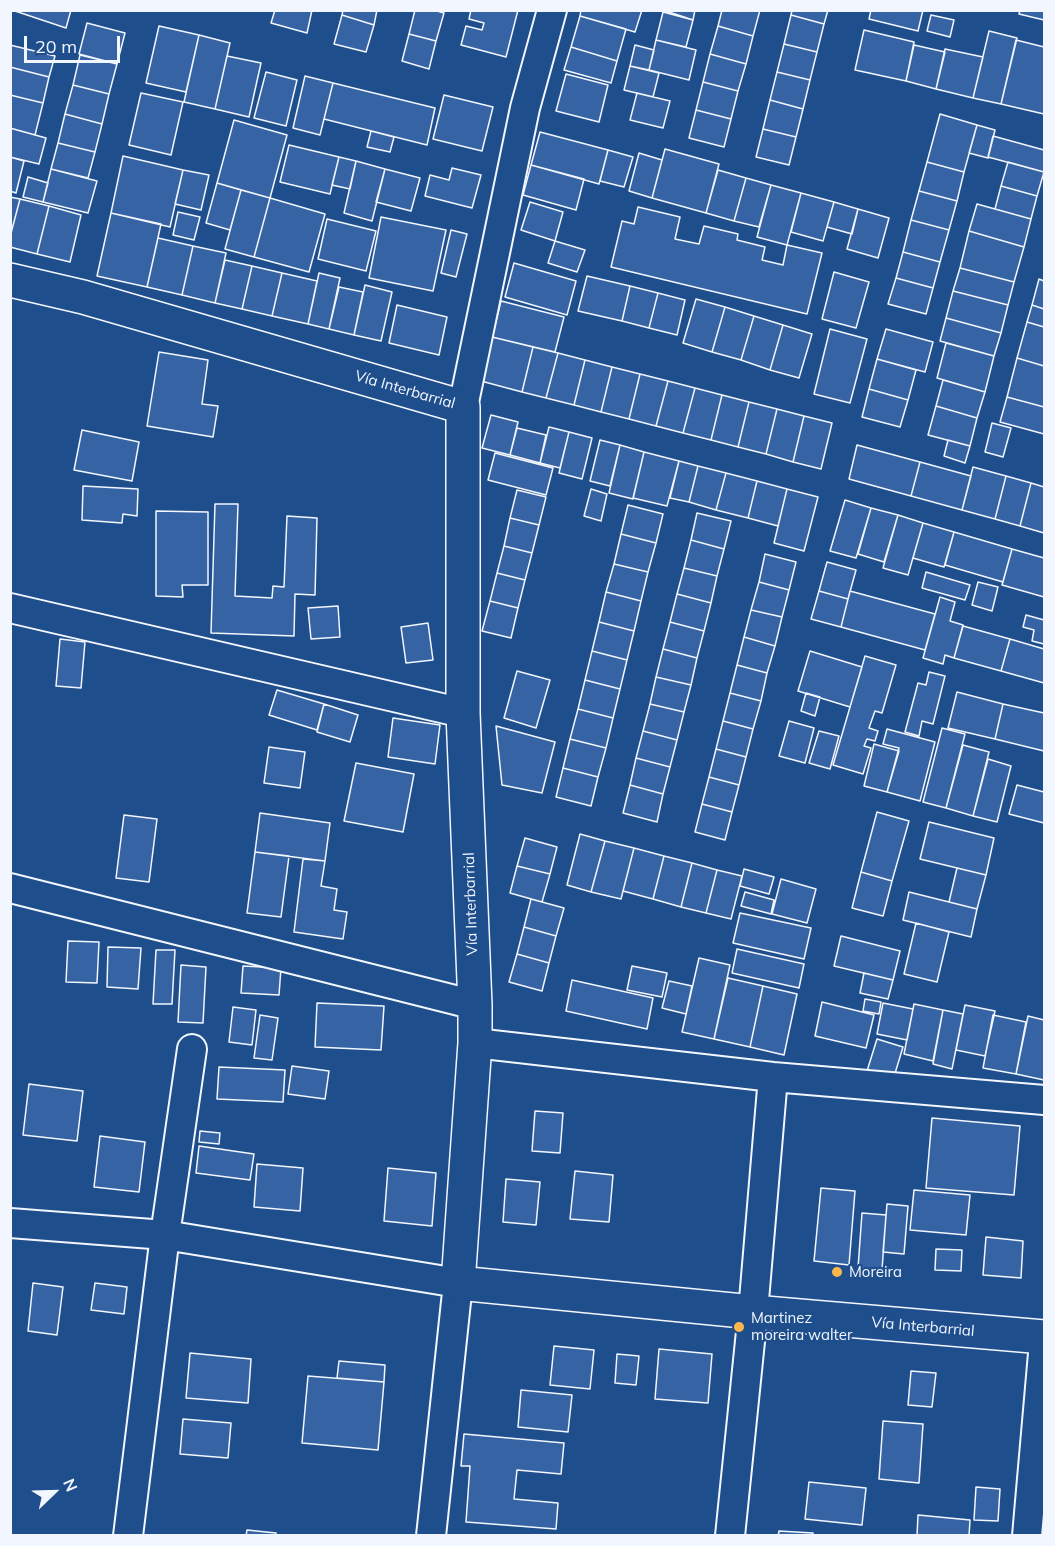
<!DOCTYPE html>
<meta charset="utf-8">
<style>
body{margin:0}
#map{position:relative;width:1055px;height:1546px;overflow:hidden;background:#1f4e8c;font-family:Mulish,sans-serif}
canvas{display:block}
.frame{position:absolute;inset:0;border:12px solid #f2f6ff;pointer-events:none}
.north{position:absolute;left:24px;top:1462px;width:60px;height:60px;-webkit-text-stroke:4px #1f4e8c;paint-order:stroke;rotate:67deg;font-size:16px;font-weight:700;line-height:24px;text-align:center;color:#f2f6ff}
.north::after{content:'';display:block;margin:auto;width:21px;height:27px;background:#f2f6ff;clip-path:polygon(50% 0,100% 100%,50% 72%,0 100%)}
.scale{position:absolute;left:24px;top:36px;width:96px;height:27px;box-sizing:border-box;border:3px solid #f2f6ff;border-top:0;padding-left:8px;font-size:18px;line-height:21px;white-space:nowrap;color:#f2f6ff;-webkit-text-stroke:4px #1f4e8c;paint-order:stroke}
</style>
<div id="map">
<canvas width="1055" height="1546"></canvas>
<div class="frame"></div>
<div class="north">N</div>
<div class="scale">20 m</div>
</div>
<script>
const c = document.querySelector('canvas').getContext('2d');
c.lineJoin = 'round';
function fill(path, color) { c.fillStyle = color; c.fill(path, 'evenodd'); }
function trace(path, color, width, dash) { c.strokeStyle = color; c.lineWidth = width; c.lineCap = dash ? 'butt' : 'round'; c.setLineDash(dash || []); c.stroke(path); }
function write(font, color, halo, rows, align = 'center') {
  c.font = font + ' Mulish,sans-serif'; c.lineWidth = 4.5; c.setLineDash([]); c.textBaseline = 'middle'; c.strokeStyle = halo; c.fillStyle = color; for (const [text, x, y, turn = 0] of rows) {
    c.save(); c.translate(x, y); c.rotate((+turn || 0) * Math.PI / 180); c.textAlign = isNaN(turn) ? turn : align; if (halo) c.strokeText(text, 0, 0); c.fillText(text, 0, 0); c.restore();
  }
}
const building = new Path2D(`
 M12,10H71L66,28Z
 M275,10H312L307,33L271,23Z
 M343,10H377L374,25L342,15Z
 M415,10H433L444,13L436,41L409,34Z
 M471,10H518L506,57L461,45L466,26L482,30L484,23L469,19Z
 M581,10H642L635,32L580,16Z
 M663,10H695L693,20Z
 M722,10H760L753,36L718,26Z
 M792,10H828L824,24L791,15Z
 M871,10H923L918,31L869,19Z
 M1020,10H1044V20L1019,14Z
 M663,12L693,20L686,47L656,40Z
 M342,15L374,25L366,52L334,44Z
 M791,15L824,24L817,52L784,44Z
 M931,15L954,20L950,37L927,31Z
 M580,16L626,29L617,61L571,47Z
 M87,23L125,33L117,64L79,54Z
 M159,26L199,35L186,92L146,83Z
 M718,26L753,36L746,64L710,54Z
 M864,30L914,42L906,81L855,70Z
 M989,31L1017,38L1001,104L973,98Z
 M409,34L436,41L429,69L402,61Z
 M199,35L230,43L215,109L184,102Z
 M656,40L696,50L689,80L649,70Z
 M1016,40L1044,47V114L1001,104Z
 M784,44L817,52L810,80L777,72Z
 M10,45L55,56L49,77L10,67Z
 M635,45L654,50L649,70L630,66Z
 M914,45L945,52L936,89L906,81Z
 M571,47L617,61L611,83L564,70Z
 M945,49L983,57L973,98L936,89Z
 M710,54L746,64L738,91L703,82Z
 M80,55L117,64L109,94L73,85Z
 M227,56L261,63L249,117L215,109Z
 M630,66L659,73L653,97L624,90Z
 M10,67L49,77L43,103L10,95Z
 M266,72L297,80L286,126L254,118Z
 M777,72L810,80L803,109L770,100Z
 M566,74L608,85L599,122L556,111Z
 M305,76L333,83L320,135L293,128Z
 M703,82L738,91L731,119L696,110Z
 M333,83L435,108L427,145L324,119Z
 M73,85L109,94L102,124L65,114Z
 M141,93L183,102L171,155L129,145Z
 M637,93L670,101L663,128L630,120Z
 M10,95L43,103L35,135L10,128Z
 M444,95L493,107L482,151L433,139Z
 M770,100L803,109L796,137L763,129Z
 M696,110L731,119L724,147L689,138Z
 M65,114L102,124L95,152L58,143Z
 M940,114L977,125L964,172L927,162Z
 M234,120L287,135L270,198L217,183Z
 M977,125L995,130L988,158L969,153Z
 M10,128L46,138L39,164L10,157Z
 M763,129L796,137L789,165L756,157Z
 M371,131L394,137L390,152L367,147Z
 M540,132L608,150L599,184L531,165Z
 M993,136L1044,150V172L988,157Z
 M58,143L95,152L88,178L51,169Z
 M289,145L339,157L330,194L280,182Z
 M665,149L719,164L706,213L652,198Z
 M608,150L633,157L624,187L600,181Z
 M639,153L662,160L652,198L629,191Z
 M123,156L183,170L170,227L111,213Z
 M10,157L24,161L16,193L10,191Z
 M339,157L356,161L350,189L332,185Z
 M356,161L385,169L372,221L344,213Z
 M927,162L964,172L957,201L919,191Z
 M1008,162L1044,172L1037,196L1001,186Z
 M531,165L584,179L576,210L523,195Z
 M452,168L481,175L472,208L425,196L430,175L449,180Z
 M51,169L97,181L88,213L43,202Z
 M385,169L420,178L411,211L376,202Z
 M183,170L209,175L201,210L175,204Z
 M718,170L746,178L734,221L706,213Z
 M28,177L48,183L43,202L23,197Z
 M746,178L771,185L759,227L734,221Z
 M217,183L241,190L230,230L206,223Z
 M771,185L801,193L787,245L757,237Z
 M1001,186L1037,196L1031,219L995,209Z
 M241,190L270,198L254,257L225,249Z
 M919,191L957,201L949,230L911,220Z
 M801,193L834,202L823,241L791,232Z
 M10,197L20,199L10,237Z
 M270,198L325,214L309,272L254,257Z
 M20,199L49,206L37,254L10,247V237Z
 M530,202L563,212L555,241L521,230Z
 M834,202L858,209L852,234L827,227Z
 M977,204L1031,219L1024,247L969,231Z
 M49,206L81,215L70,262L37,254Z
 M638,207L680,217L675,239L699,244L704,226L738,234L737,240L765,247L762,260L783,265L787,245L822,253L807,314L611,267L622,221L634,224Z
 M858,209L889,218L878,258L847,249Z
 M178,212L200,217L194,240L173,235Z
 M111,213L161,224L147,287L97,276Z
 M381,217L446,230L433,291L369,278Z
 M327,219L376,231L366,271L318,259Z
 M911,220L949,230L940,262L903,252Z
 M451,230L467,234L456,277L441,273Z
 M969,231L1024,247L1014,282L960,268Z
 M158,238L193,246L182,295L147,287Z
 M555,241L585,250L577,272L548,263Z
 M193,246L226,253L215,303L182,295Z
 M903,252L940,262L933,288L896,278Z
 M225,260L252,266L242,309L215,303Z
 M514,263L576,281L567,315L505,297Z
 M252,266L282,273L272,316L242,309Z
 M960,268L1014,282L1008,305L953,291Z
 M834,272L869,282L856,328L822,319Z
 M282,273L317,281L308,324L272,316Z
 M319,273L340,278L329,329L308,324Z
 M587,276L630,286L622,321L578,311Z
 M896,278L933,288L926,314L888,304Z
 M1039,279L1044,281V309L1032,305Z
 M365,285L392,292L381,341L354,335Z
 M630,286L658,293L649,328L622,321Z
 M339,287L363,292L354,335L329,329Z
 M953,291L1008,305L1001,333L946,318Z
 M658,293L685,300L677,335L649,328Z
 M696,299L725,307L712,352L683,343Z
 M501,301L564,317L555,352L492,337Z
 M397,305L447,317L439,355L389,343Z
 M1032,305L1044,309V327L1027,322Z
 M725,307L754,316L741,360L712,352Z
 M754,316L783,325L770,370L741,360Z
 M946,318L1001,333L994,356L940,341Z
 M1027,322L1044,327V366L1017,358Z
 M783,325L812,334L799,378L770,370Z
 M830,329L867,339L850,403L814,394Z
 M886,329L933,342L925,372L877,359Z
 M492,337L533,347L522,392L481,381Z
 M946,343L994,356L985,392L937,378Z
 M533,347L558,353L546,398L522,392Z
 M159,352L208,360L202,404L218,406L213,437L147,426Z
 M558,353L585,360L574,405L546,398Z
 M1017,358L1044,366V407L1007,397Z
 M877,359L916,370L908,400L869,389Z
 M585,360L612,367L601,412L574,405Z
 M612,367L640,374L629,419L601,412Z
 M640,374L668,381L656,426L629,419Z
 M943,380L985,392L977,418L936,406Z
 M668,381L695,388L683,433L656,426Z
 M695,388L722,395L711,440L683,433Z
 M869,389L908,400L900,427L862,417Z
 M722,395L749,402L738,447L711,440Z
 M1007,397L1044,407V434L1000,422Z
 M749,402L777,409L766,454L738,447Z
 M936,406L977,418L970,446L928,435Z
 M777,409L804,416L793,462L766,454Z
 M491,415L518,422L510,455L482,448Z
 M804,416L832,423L821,469L793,462Z
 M992,423L1011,428L1003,457L985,452Z
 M549,427L569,432L560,468L540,463Z
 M517,428L546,435L540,463L510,455Z
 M82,430L139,442L132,481L74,470Z
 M569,432L592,438L582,479L559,473Z
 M600,440L620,445L610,486L590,481Z
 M948,440L970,446L965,463L944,456Z
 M620,445L644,452L633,499L609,493Z
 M857,445L920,462L911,496L849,479Z
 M644,452L679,461L667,506L633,498Z
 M495,453L553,468L546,495L488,480Z
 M679,461L698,466L689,502L670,498Z
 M920,462L971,476L962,510L911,496Z
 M698,466L726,473L716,510L689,502Z
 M973,467L1006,476L995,519L962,510Z
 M726,473L757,481L748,518L716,510Z
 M1006,476L1031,483L1020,526L995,519Z
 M757,481L787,489L778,526L748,518Z
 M1031,483L1044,487V533L1020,526Z
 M83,486L138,489L137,516L123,514L122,523L82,520Z
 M591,489L607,494L601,521L584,516Z
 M787,489L818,497L804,551L774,543Z
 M517,490L546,497L539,525L510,518Z
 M845,500L871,508L856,558L830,551Z
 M215,504H238L235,596L272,598L273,586L284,587L287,516L317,518L315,595L295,594L294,636L211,633Z
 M628,505L663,514L656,543L621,534Z
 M871,508L898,515L884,562L858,554Z
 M156,511L208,512V585H182L183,597L156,596Z
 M697,513L731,521L724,549L691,540Z
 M898,515L923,523L908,575L883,568Z
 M510,518L539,525L532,553L504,546Z
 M923,523L954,532L944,567L913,558Z
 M954,532L1012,549L1003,582L945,565Z
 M621,534L656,543L648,572L614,564Z
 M691,540L724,549L717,576L684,568Z
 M504,546L532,553L525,580L497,573Z
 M1012,549L1044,558V597L1002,585Z
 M765,554L796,562L789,590L759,582Z
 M827,562L856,570L848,599L819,591Z
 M614,564L648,572L641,601L606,592Z
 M684,568L717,576L711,603L677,594Z
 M926,572L970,585L965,600L922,588Z
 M497,573L525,580L518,608L490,601Z
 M759,582L789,590L782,617L751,610Z
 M978,582L998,587L992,611L972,605Z
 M819,591L848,599L841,627L811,619Z
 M850,591L935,614L925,650L841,627Z
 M606,592L641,601L634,631L599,622Z
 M677,594L711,603L704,631L670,622Z
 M940,597L955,602L950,621L963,625L954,658L945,655L943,664L923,658Z
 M490,601L518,608L511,638L482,631Z
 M338,606L340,637L311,639L308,608Z
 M751,610L782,617L775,646L744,637Z
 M1026,615L1044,620V644L1032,641L1034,630L1023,627Z
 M599,622L634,631L627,660L592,651Z
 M670,622L704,631L697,658L663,649Z
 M428,623L433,660L406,663L401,627Z
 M963,626L1010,639L1001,671L954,658Z
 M744,637L775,646L767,673L737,665Z
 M60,639L85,642L81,688L56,686Z
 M1010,639L1044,649V683L1001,671Z
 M663,649L697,658L691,685L656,677Z
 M592,651L627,660L620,689L585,680Z
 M810,651L862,667L850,707L798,691Z
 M865,656L896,665L882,713L875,711L869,728L878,731L875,741L867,739L864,746L871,748L863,774L833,765Z
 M737,665L767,673L761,701L730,693Z
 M517,671L550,680L536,728L504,718Z
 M929,672L945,676L933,724L922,721L919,736L905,732L918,683L926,685Z
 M656,677L691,685L684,712L650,704Z
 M585,680L620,689L613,718L578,709Z
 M277,690L324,704L317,730L269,715Z
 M957,692L1003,704L995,739L948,728Z
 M730,693L761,701L753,729L723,721Z
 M806,693L820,697L815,716L801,711Z
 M324,704L358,715L350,742L317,732Z
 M650,704L684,712L677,740L643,731Z
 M1003,704L1044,713V751L995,739Z
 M578,709L613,718L606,748L570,739Z
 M393,718L440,725L435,764L388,757Z
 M723,721L753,729L746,757L716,749Z
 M789,721L814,728L805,763L779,756Z
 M496,726L555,742L542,793L502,785Z
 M942,728L965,734L946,808L923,802Z
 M887,729L935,742L920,801L887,792L899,748L883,744Z
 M643,731L677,740L670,767L636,758Z
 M819,731L839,736L830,769L809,763Z
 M570,739L606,748L598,777L563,768Z
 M874,744L899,751L887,792L864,786Z
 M963,745L989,752L973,816L946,808Z
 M269,747L305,752L300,788L264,783Z
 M716,749L746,757L739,785L709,777Z
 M636,758L670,767L663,794L630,785Z
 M988,759L1011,766L997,822L973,816Z
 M356,763L414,774L403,832L344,821Z
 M563,768L598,777L591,806L556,797Z
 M709,777L739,785L732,812L702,804Z
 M630,785L663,794L657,822L623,813Z
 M1017,785L1044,792V823L1009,814Z
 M702,804L732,812L725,840L695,832Z
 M877,812L909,821L892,881L861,872Z
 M260,813L330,823L325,861L255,852Z
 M124,815L157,819L149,882L116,878Z
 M929,822L994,838L986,875L920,859Z
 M580,834L605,841L591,892L567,885Z
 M525,838L557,847L550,874L517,866Z
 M605,841L634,848L621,899L591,892Z
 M634,848L664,856L653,899L623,891Z
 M255,852L289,856L281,917L247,913Z
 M664,856L692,863L681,907L653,899Z
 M303,859L325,861L321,886L337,889L334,910L347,912L343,939L294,932Z
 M692,863L717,870L706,913L681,907Z
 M517,866L550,874L542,902L510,893Z
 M957,868L986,875L977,909L949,902Z
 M744,869L774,877L769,894L740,886Z
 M717,870L742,876L731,919L706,913Z
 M861,872L892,881L883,916L852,908Z
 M781,879L816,889L807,923L772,914Z
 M745,892L774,900L771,914L741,906Z
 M909,892L977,909L971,937L903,920Z
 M531,899L564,908L556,936L524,927Z
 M740,913L811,928L804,959L733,943Z
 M916,923L949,932L937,982L904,974Z
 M524,927L556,936L549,963L517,954Z
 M841,936L900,951L893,980L834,966Z
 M68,941L99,942L97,983L66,982Z
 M108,947L141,948L138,989L107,987Z
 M737,949L804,964L799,988L732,973Z
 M156,950H175L172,1004H153Z
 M517,954L549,963L542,991L509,982Z
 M699,958L730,965L714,1039L682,1032Z
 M181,965L206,967L203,1023L178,1022Z
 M243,966L281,968L279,995L241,993Z
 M632,966L667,973L662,997L627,990Z
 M864,973L893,980L888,999L860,993Z
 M728,978L763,986L750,1047L714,1039Z
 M572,980L653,998L647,1029L566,1011Z
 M669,981L692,986L686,1014L662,1008Z
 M763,986L797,994L784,1055L750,1047Z
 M865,999L881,1002L879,1014L863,1011Z
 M822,1002L874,1015L866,1048L815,1036Z
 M317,1003L384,1006L381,1050L315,1047Z
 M883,1003L913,1009L907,1040L877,1034Z
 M914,1004L943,1010L933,1061L904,1054Z
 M965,1005L995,1011L985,1056L956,1050Z
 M233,1007L256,1010L252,1045L229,1042Z
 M943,1010L963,1014L952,1069L933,1064Z
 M260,1015L278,1018L272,1060L254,1058Z
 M993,1015L1026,1022L1016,1074L983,1068Z
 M1028,1016L1044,1020V1080L1016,1074Z
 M877,1039L903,1047L893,1080L867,1071Z
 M292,1066L329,1071L325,1099L288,1094Z
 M219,1067L285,1070L283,1102L217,1099Z
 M29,1084L83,1091L77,1141L23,1135Z
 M535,1111L563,1113L560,1153L532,1151Z
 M932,1118L1020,1126L1014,1195L926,1188Z
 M200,1131L220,1133L219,1144L199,1142Z
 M100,1136L145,1142L139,1192L94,1187Z
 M199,1146L254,1154L250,1180L196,1173Z
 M257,1164L303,1168L300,1211L254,1207Z
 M388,1168L436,1173L432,1226L384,1221Z
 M575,1171L613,1175L609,1222L570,1219Z
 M506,1179L540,1182L536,1225L503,1222Z
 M821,1188L855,1191L849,1265L814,1261Z
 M914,1190L970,1195L966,1235L910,1230Z
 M887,1204L908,1206L904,1254L883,1252Z
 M862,1213L886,1215L882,1270L858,1268Z
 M986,1237L1023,1241L1021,1278L983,1275Z
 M936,1249L962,1250L961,1271L935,1270Z
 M33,1283L63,1287L57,1335L28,1331Z
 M95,1283L127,1287L124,1314L91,1310Z
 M554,1346L594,1350L590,1389L550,1385Z
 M659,1349L712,1354L708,1403L655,1399Z
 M190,1353L251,1359L248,1403L186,1398Z
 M617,1354L639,1356L636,1385L615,1383Z
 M339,1361L385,1365L384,1382L337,1378Z
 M911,1371L936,1373L932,1407L908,1405Z
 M308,1376L384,1382L378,1450L302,1443Z
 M521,1390L572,1395L568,1432L518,1427Z
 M183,1419L231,1423L228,1458L180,1454Z
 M883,1421L923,1424L919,1483L879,1479Z
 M464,1434L564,1443L561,1474L517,1470L514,1499L558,1503L556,1529L466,1522L470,1466H461Z
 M809,1482L866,1488L862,1525L805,1519Z
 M976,1487L1000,1489L998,1521L974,1520Z
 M918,1515L970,1520L969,1536H917Z
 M247,1530L276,1533V1536H246Z
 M779,1531L813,1533V1536H778Z`);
fill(building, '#3563a3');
trace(building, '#f2f6ff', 1.5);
const street = new Path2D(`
 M463,407L525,108L552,10
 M10,608L463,713
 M10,888L475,1005
 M475,1043L773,1077L1044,1100
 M10,1223L165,1235L458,1283L431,1536
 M128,1536L165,1235L192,1049
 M730,1536L753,1312L773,1077
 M1027,1536L1044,1342`);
const secondary = new Path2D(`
 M10,280L83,297L463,407V713L475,1005V1043L458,1283L753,1312L1044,1337`);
trace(street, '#f2f6ff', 32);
trace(secondary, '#f2f6ff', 36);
trace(street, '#1f4e8c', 28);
trace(secondary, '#1f4e8c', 33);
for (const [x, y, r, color] of [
 [837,1272,6,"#ffb74d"],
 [739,1327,6,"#ffb74d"]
]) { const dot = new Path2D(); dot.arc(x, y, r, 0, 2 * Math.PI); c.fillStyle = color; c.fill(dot); trace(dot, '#1f4e8c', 2); }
write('15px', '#f2f6ff', '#1f4e8c', [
 ["Vía Interbarrial",405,390,16],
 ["Vía Interbarrial",471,904,-92],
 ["Vía Interbarrial",923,1327,5]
]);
write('15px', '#f2f6ff', '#1f4e8c', [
 ["Moreira",849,1272],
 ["Martinez",751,1318],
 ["moreira walter",751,1335]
], 'left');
</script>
